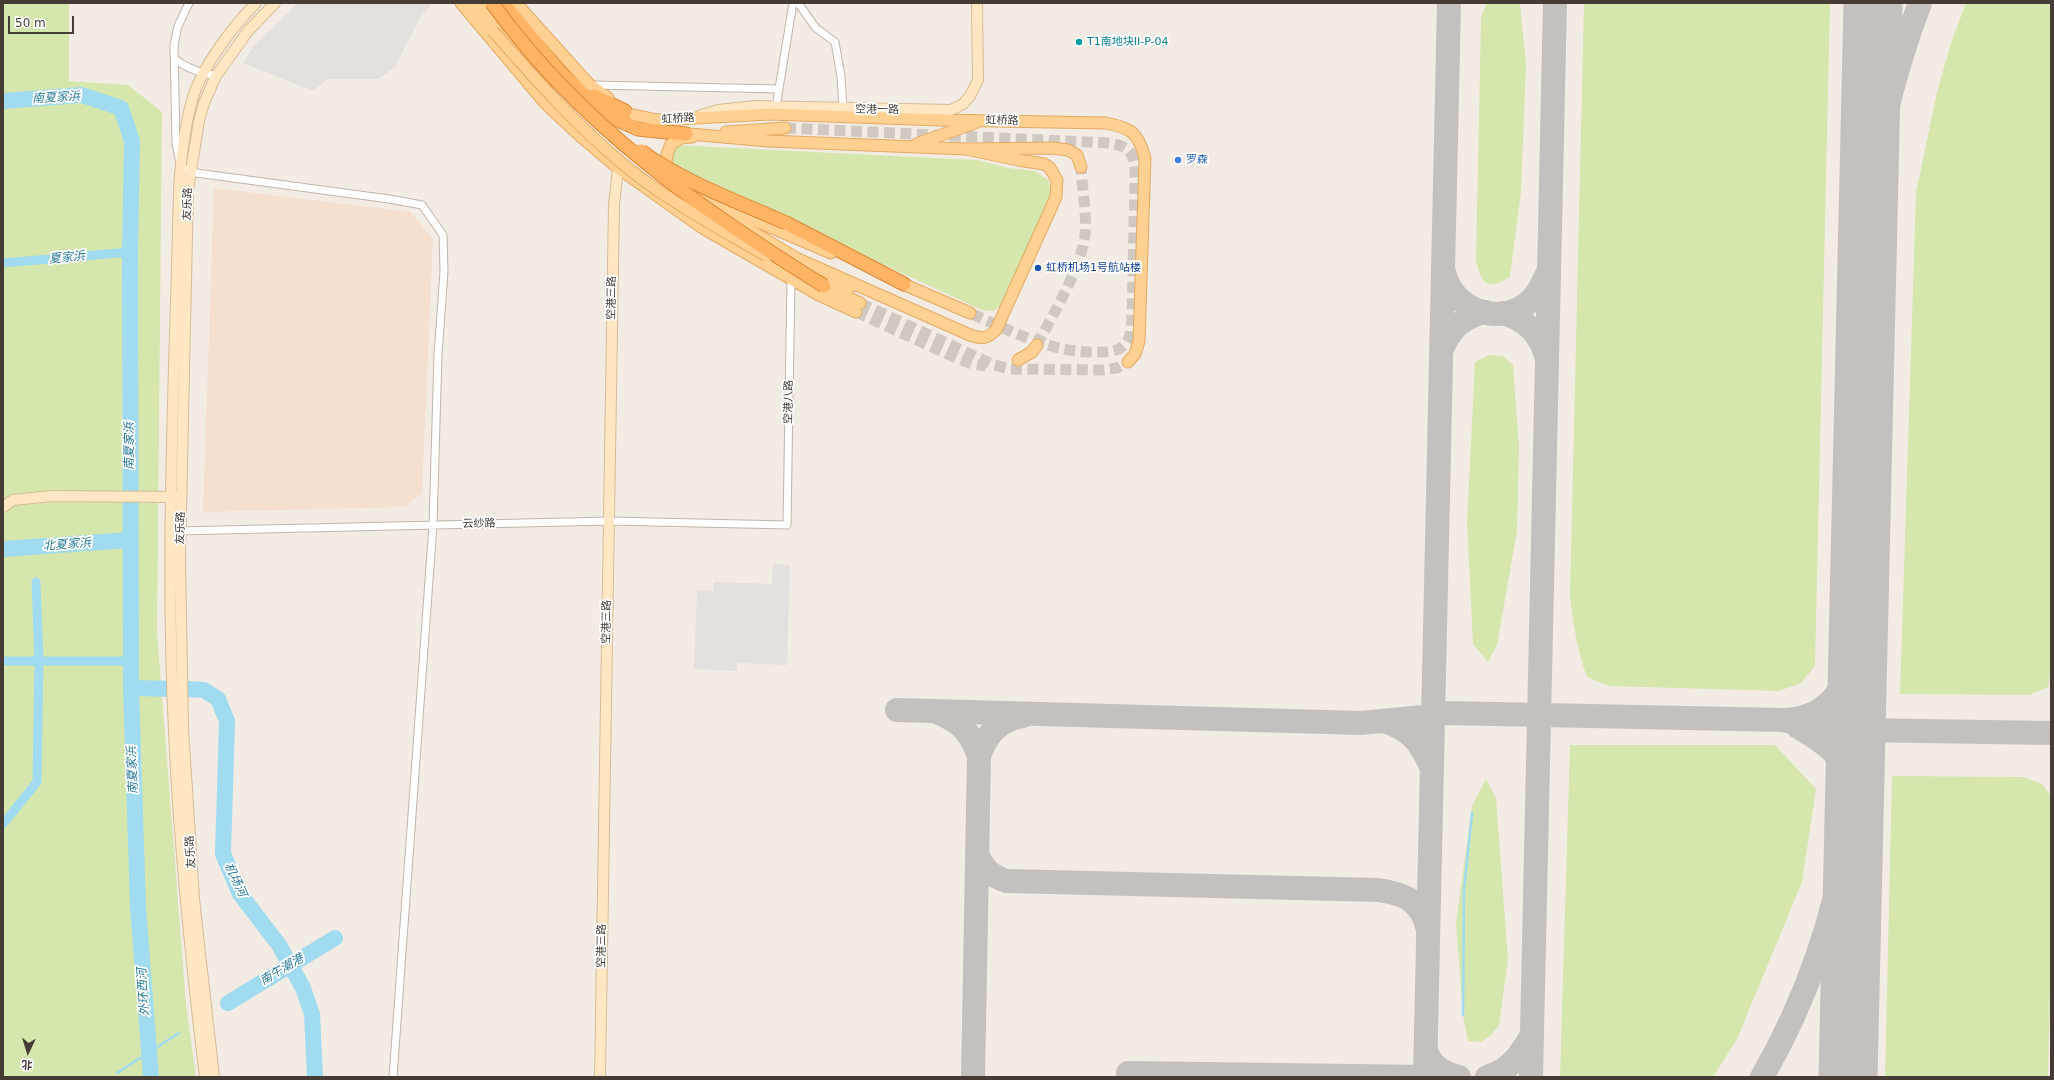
<!DOCTYPE html>
<meta charset="utf-8">
<style>
body{margin:0}
#map{position:relative;width:2054px;height:1080px;overflow:hidden;background:#f3ece5;font-family:"DejaVu Sans","Noto Sans SC",sans-serif}
canvas{display:block}
.frame{position:absolute;inset:0;border:4px solid #453c35;pointer-events:none}
.north{position:absolute;left:8px;top:1032px;width:40px;height:40px;-webkit-text-stroke:3px #fff;paint-order:stroke;rotate:184deg;font-size:11px;font-weight:700;line-height:16px;text-align:center;color:#453c35}
.north::after{content:'';display:block;margin:auto;width:14px;height:18px;background:#453c35;clip-path:polygon(50% 0,100% 100%,50% 72%,0 100%)}
.scale{position:absolute;left:8px;top:16px;width:66px;height:18px;box-sizing:border-box;border:2px solid #453c35;border-top:0;padding-left:5px;font-size:12px;line-height:14px;white-space:nowrap;color:#453c35;-webkit-text-stroke:3px #fff;paint-order:stroke}
</style>
<div id="map">
<canvas width="2054" height="1080"></canvas>
<div class="frame"></div>
<div class="north">北</div>
<div class="scale">50 m</div>
</div>
<script>
const c = document.querySelector('canvas').getContext('2d');
c.lineJoin = 'round';
function fill(path, color) { c.fillStyle = color; c.fill(path, 'evenodd'); }
function trace(path, color, width, dash) { c.strokeStyle = color; c.lineWidth = width; c.lineCap = dash ? 'butt' : 'round'; c.setLineDash(dash || []); c.stroke(path); }
function write(font, color, halo, rows, align = 'center') {
  c.font = font + ' "DejaVu Sans","Noto Sans SC",sans-serif'; c.lineWidth = 3.5; c.setLineDash([]); c.textBaseline = 'middle'; c.strokeStyle = halo; c.fillStyle = color; for (const [text, x, y, turn = 0] of rows) {
    c.save(); c.translate(x, y); c.rotate((+turn || 0) * Math.PI / 180); c.textAlign = isNaN(turn) ? turn : align; if (halo) c.strokeText(text, 0, 0); c.fillText(text, 0, 0); c.restore();
  }
}
fill(new Path2D(`
 M214,188L410,212L433,238L422,493L405,507L203,512Z`), '#f5e0cf');
fill(new Path2D(`
 M3,3H69V81L128,85L162,112L157,632L186,1004L196,1077H3Z
 M1487,3H1520L1526,65L1521,192L1510,277C1487,291 1482,285 1476,261L1481,17Z
 M1584,3H1830L1815,666L1801,683L1779,691L1609,686L1587,677C1577,650 1573,623 1570,595Z
 M1966,3H2051V667L2048,687L2029,695L1900,694L1916,193L1937,92L1951,43Z
 M673,145L977,160L1009,168L1034,171L1049,180L1051,200L1002,305L993,311L982,310L672,167Z
 M1489,355L1503,356L1513,365L1519,447L1517,531L1497,645L1488,662L1473,644L1467,522L1475,362Z
 M1570,745H1775L1816,789L1802,882L1737,1039L1713,1077H1560Z
 M1892,776L2023,777L2042,784L2051,796V949L2048,1077H1885Z
 M1486,779L1496,798L1508,960L1499,1025L1491,1035L1481,1042L1468,1041L1463,1015L1456,923L1472,806Z`), '#d6e7ad');
fill(new Path2D(`
 M298,3H429L431,6L421,16L395,67L378,79H327L313,91L243,63L254,46Z
 M773,564L790,565L787,665L737,663V671L694,669L697,590L714,591V582L772,584Z`), '#e3e0dd');
trace(new Path2D(`
 M1463,1015L1464,890L1472,813
 M117,1073L179,1033`), '#a0dbf0', 2.5);
trace(new Path2D(`
 M3,263L130,252
 M3,661H131
 M3,824L37,782L39,661L36,582`), '#a0dbf0', 9);
trace(new Path2D(`
 M3,101L82,95L121,108L132,141L130,252L131,688L138,907L151,1077
 M3,549L130,540
 M131,688L177,689
 M187,689L204,690L218,699L227,721L223,854L240,894L279,945L303,988L312,1014L315,1077
 M228,1003L335,938`), '#a0dbf0', 16);
trace(new Path2D(`
 M1860,3L1870,103
 M1868,229C1874,150 1892,77 1920,3
 M1444,272C1452,308 1495,326 1525,305C1537,297 1542,284 1548,272
 M1502,313C1525,319 1540,333 1546,356
 M1441,352C1448,331 1463,316 1486,312
 M897,710L1361,723L1433,716L1445,713L1783,720L1818,728L1856,730L2051,733
 M939,713C962,723 970,732 979,756
 M1786,720C1827,718 1847,687 1858,651
 M1385,721C1412,731 1419,741 1431,766
 M977,852C982,869 991,876 1007,881L1379,890C1405,894 1422,901 1428,930
 M1426,1049C1429,1066 1444,1073 1459,1077
 M1128,1073L1429,1077
 M973,1077L979,756C986,735 999,719 1023,716
 M1425,1077L1449,3
 M1487,1077C1511,1070 1520,1055 1532,1035
 M1531,1077L1555,3
 M1762,1077C1806,1001 1835,916 1849,829C1851,814 1857,796 1852,781C1844,755 1820,740 1798,727`), '#c4c0bd', 24);
trace(new Path2D(`
 M1848,1077L1873,3`), '#c4c0bd', 59);
trace(new Path2D(`
 M785,128L1108,143C1130,146 1135,153 1135,175L1132,320C1131,328 1131,337 1126,343C1119,352 1108,352 1097,352C1051,353 1011,331 970,313
 M860,303L994,365L1010,369L1102,370L1117,368L1128,362
 M856,312L956,358L972,364L986,366
 M1037,345C1053,314 1081,269 1085,235C1087,213 1082,189 1081,167`), '#d0c9c2', 11, [11, 5.5]);
const street = new Path2D(`
 M189,3L178,26L174,45L176,144L181,167L189,172L389,199L422,205L443,235L444,271L438,355L433,525L393,1077
 M798,3L816,28L835,42L841,76L843,109
 M175,59C187,69 201,73 216,76
 M594,85L779,89
 M776,107L793,3
 M178,531L609,521L787,525L791,279`);
const secondary = new Path2D(`
 M701,115L718,110L755,106L951,110L963,104L970,96L978,80L977,3
 M3,507L13,500L52,496L177,497
 M205,1077C191,962 179,846 174,730C165,550 175,369 179,189C181,158 184,127 193,97C203,66 233,26 256,3
 M214,1077L194,899L183,728L180,558L188,189L199,121L204,103L216,76L248,31L275,3
 M600,1077L614,205L618,168`);
const primary = new Path2D(`
 M461,3L545,103L579,135L618,168L701,227L819,295L856,312
 M471,3L493,31
 M483,3L532,63L549,81
 M516,3L589,84L608,98
 M634,115L657,120L770,114L941,120L1106,123C1131,128 1138,132 1145,158L1139,341L1135,354L1128,362
 M726,132L785,128
 M678,133L769,141L966,149L1053,148L1068,150L1077,155L1081,167
 M916,144L975,123
 M667,173V154L671,144L681,138L692,137
 M690,193L831,253
 M734,221L798,259L970,335C982,339 987,339 996,330L1056,197L1057,180L1050,168L1044,164L1018,160L966,149
 M896,281L970,313
 M815,282L849,288
 M825,287L860,303
 M1018,360L1032,352L1037,345`);
const highway = new Path2D(`
 M503,3L559,71L588,99L609,116L638,129L686,134
 M594,96L625,111
 M786,223L904,284`);
trace(street, '#c1b6ab', 9);
trace(secondary, '#d6bc96', 12);
trace(primary, '#e4aa62', 13);
trace(highway, '#de8634', 15);
trace(street, '#fff', 7);
trace(secondary, '#ffe7c3', 10);
trace(primary, '#fed092', 11);
trace(highway, '#feb464', 13);
const primaryBridge = new Path2D(`
 M493,31C534,78 576,125 624,165C668,201 719,228 767,256`);
const highwayBridge = new Path2D(`
 M492,3C581,126 697,207 824,286
 M641,151C685,183 737,201 786,223`);
trace(primaryBridge, '#e4aa62', 13, []);
trace(highwayBridge, '#de8634', 15, []);
trace(primaryBridge, '#fed092', 11);
trace(highwayBridge, '#feb464', 13);
for (const [x, y, r, color] of [
 [1079,42,4,"#0f9aa8"],
 [1178,160,4,"#3f7fe0"],
 [1038,268,4,"#1a4fb4"]
]) { const dot = new Path2D(); dot.arc(x, y, r, 0, 2 * Math.PI); c.fillStyle = color; c.fill(dot); trace(dot, '#fff', 1.5); }
write('11px', '#0d838f', '#fff', [
 ["T1南地块II-P-04",1087,42]
], 'left');
write('11px', '#453c35', '#fff', [
 ["空港一路",877,110,1],
 ["虹桥路",678,119,-3],
 ["虹桥路",1002,121,1],
 ["友乐路",188,204,-88],
 ["空港三路",612,298,-89],
 ["空港八路",789,402,-89],
 ["云纱路",479,524,-1],
 ["友乐路",181,528,-89],
 ["空港三路",607,622,-89],
 ["友乐路",191,852,-94],
 ["空港三路",602,946,-89]
]);
write('11px', '#366cbe', '#fff', [
 ["罗森",1186,160]
], 'left');
write('11px', '#164399', '#fff', [
 ["虹桥机场1号航站楼",1046,268]
], 'left');
write('italic 12px', '#2a7a99', '#fff', [
 ["南夏家浜",56,98,-3],
 ["夏家浜",67,258,-5],
 ["南夏家浜",130,446,-90],
 ["北夏家浜",67,545,-4],
 ["南夏家浜",133,770,-92],
 ["机场河",235,880,65],
 ["南午潮港",282,970,-31],
 ["外环西河",144,992,-94]
]);
</script>
